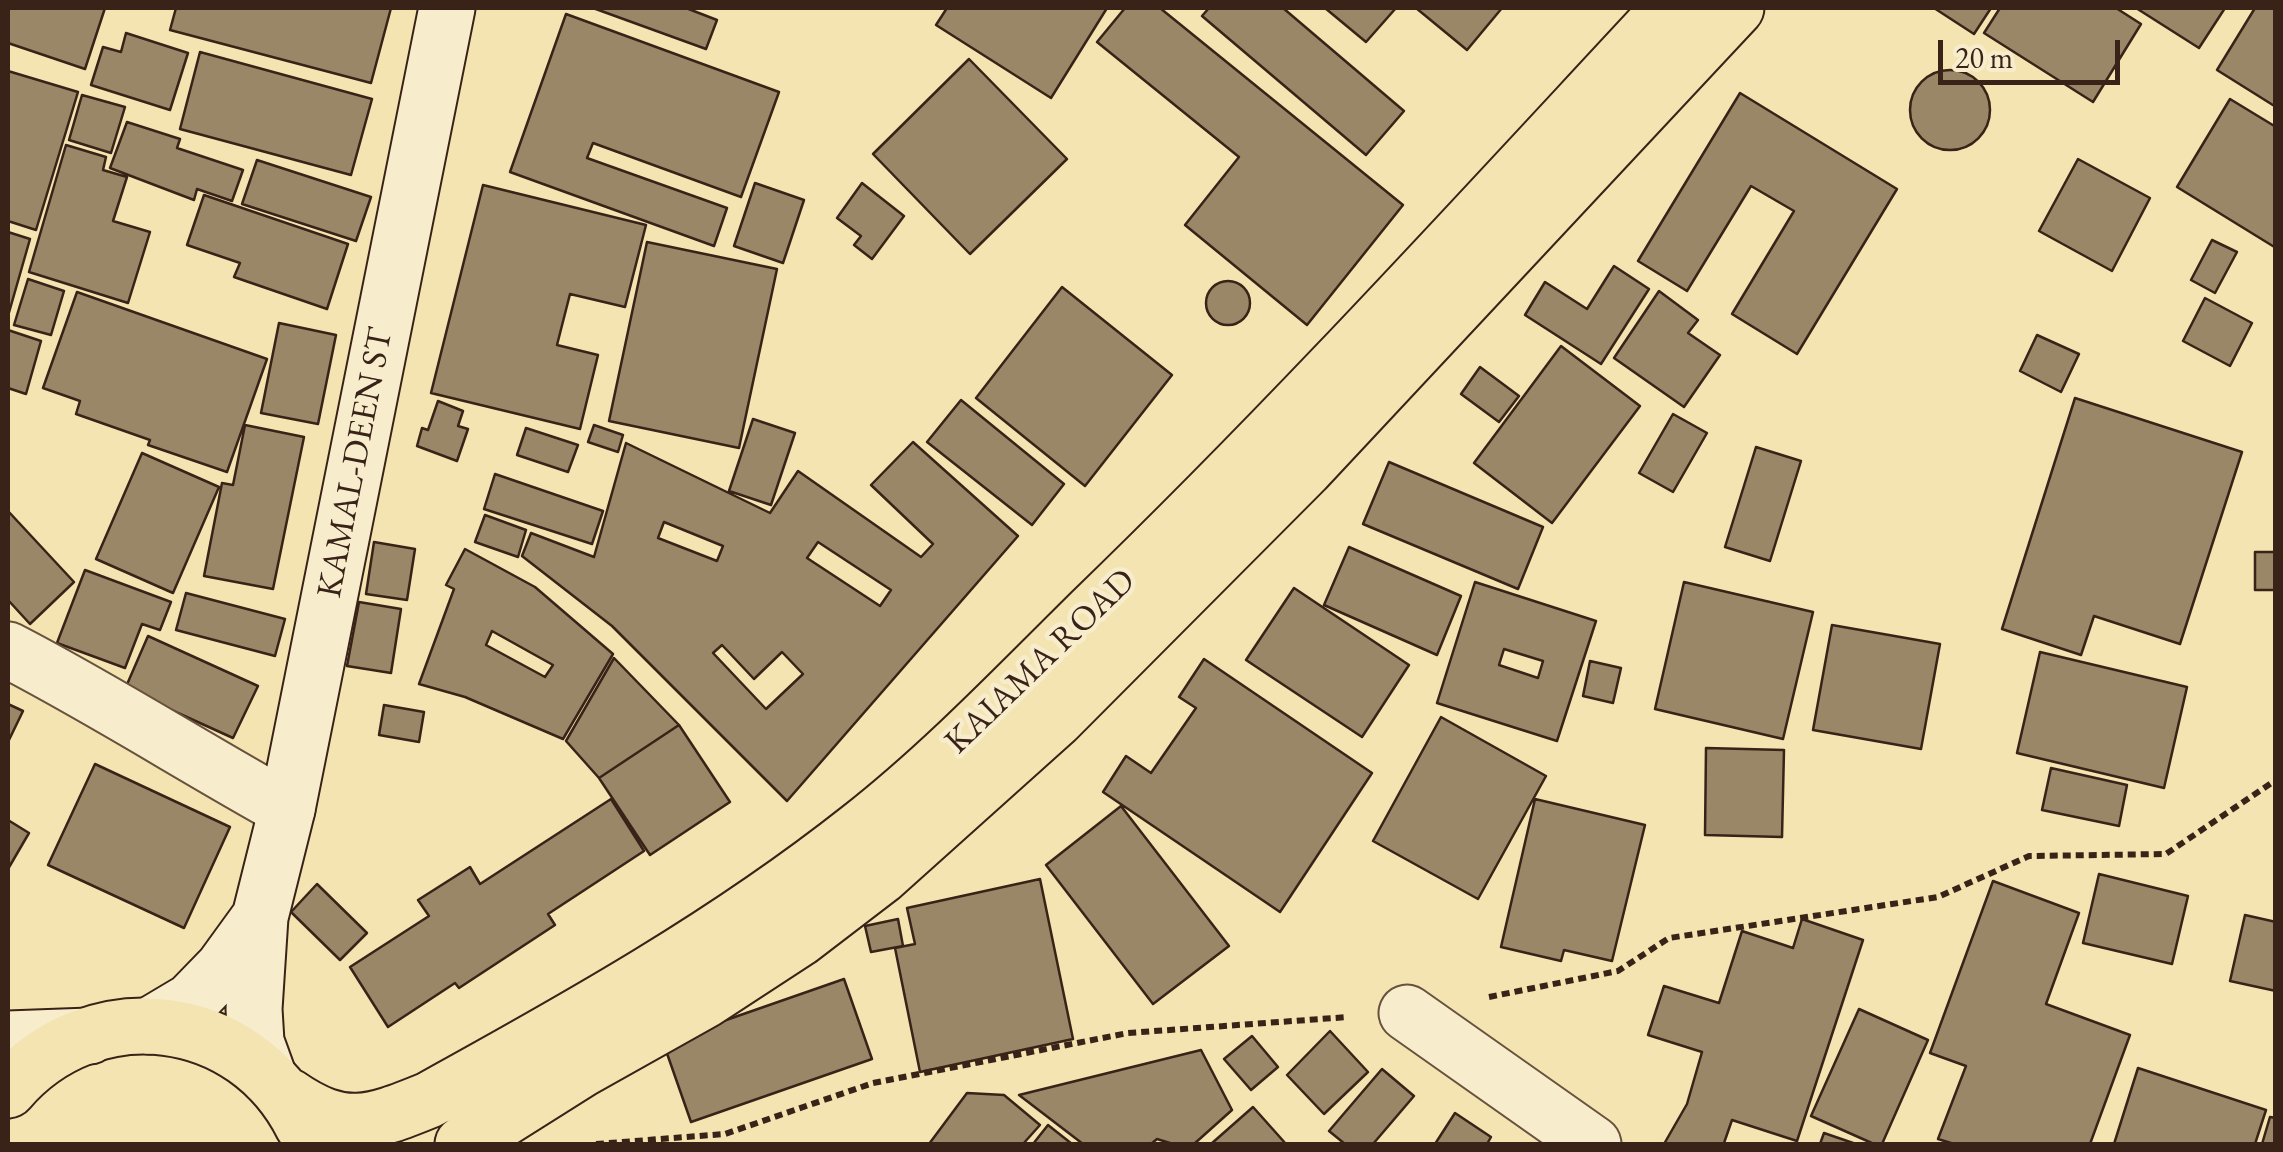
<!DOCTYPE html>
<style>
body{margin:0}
#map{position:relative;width:2283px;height:1152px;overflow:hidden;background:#f3e4b1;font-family:"EB Garamond",serif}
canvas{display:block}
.frame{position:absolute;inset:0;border:10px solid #392217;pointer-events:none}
.scale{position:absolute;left:1938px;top:40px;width:182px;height:45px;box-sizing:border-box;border:5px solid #392217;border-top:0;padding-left:12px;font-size:30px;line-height:35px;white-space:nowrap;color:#392217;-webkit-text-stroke:8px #f7edcc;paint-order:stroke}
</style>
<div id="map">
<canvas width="2283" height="1152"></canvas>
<div class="frame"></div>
<div class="scale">20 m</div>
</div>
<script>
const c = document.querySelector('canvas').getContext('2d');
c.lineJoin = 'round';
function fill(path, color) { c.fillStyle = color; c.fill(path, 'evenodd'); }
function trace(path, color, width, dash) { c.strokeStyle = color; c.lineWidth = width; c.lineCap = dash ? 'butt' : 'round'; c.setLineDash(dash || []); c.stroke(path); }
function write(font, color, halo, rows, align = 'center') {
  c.font = font + ' "EB Garamond",serif'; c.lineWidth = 9; c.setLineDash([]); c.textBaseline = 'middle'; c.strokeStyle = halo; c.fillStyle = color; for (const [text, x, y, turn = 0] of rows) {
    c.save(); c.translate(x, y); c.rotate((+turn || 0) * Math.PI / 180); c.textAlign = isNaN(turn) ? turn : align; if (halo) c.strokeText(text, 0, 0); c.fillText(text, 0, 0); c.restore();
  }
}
const building = new Path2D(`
 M8,8H105L85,69L8,43Z
 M176,8H391L371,83L170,30Z
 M593,8H686L717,20L706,49Z
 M947,8H1107L1051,98L936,25Z
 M1125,8H1160L1403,205L1307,325L1185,225L1239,157L1097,42Z
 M1209,8H1283L1404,111L1366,155L1202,16Z
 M1325,8H1396L1366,42Z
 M1416,8H1502L1467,50Z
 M1934,8H1991L1974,34Z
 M2000,8H2116L2141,24L2093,102L1984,33Z
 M2136,8H2225L2199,48Z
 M2255,8H2276V107L2217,70Z
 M566,14L779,92L741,197L593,143L587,158L727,208L714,246L510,172Z
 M126,33L188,53L170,110L91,85L103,47L121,52Z
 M200,52L372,99L351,175L180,129Z
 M969,59L1067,159L970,254L873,154Z
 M1910 110a40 40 0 1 1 80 0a40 40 0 1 1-80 0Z
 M8,71L78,92L36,230L8,221Z
 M1740,93L1897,189L1797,354L1732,314L1794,211L1751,186L1687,291L1638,261Z
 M82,95L125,107L111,153L69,140Z
 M2230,99L2276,127V248L2177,187Z
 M127,122L180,139L177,148L243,170L232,201L197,189L194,200L110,168Z
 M66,145L106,157L103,170L127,177L113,221L150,232L128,303L29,272Z
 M2078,159L2150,198L2112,271L2039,231Z
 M257,160L371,197L356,241L242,204Z
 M755,183L804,200L783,263L734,246Z
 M862,183L904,216L872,259L854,245L861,236L837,218Z
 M483,185L646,225L625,307L570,294L557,345L598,355L580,429L431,393Z
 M204,195L348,244L327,309L234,277L240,263L187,245Z
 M8,232L30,239L8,316Z
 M2212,240L2237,252L2215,293L2191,280Z
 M647,242L777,269L739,448L609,421Z
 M1614,266L1649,289L1601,364L1525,315L1545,282L1587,309Z
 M28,279L64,291L51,335L14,325Z
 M1206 303a22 22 0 1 1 44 0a22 22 0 1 1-44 0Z
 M1062,287L1172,375L1085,486L976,398Z
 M1659,291L1698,320L1688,333L1720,355L1684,407L1614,358Z
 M77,292L267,359L227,472L148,445L150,440L76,414L80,401L43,388Z
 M2205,298L2252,323L2230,366L2183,341Z
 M279,323L336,335L318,424L261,413Z
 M8,330L41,341L26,394L8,388Z
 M2037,335L2079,354L2061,392L2020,371Z
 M1561,346L1640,406L1552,523L1474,463Z
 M1480,367L1519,396L1499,422L1461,394Z
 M2075,398L2242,452L2180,644L2094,616L2081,655L2002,629Z
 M961,400L1064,484L1032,525L927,442Z
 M438,401L463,411L458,426L468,429L457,461L417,446L422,428L428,430Z
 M1673,414L1707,433L1673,492L1639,473Z
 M753,419L795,433L771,505L729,491Z
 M245,425L304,437L273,589L204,576L222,483L233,485Z
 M594,425L623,435L618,452L588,442Z
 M526,428L578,445L568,472L517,455Z
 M913,442L1018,536L787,801L612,626L522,556L531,533L594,557L626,443L770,513L798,471L921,557L933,544L871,485ZM664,522L723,546L717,561L658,538ZM818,542L891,590L880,606L807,558ZM722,645L754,679L782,652L803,674L766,709L713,653Z
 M1756,447L1801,461L1770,561L1725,547Z
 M142,453L219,487L173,593L96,559Z
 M1389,462L1543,527L1518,589L1363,524Z
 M495,474L603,511L592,544L484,509Z
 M8,511L74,582L30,624L8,600Z
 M485,515L526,530L518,557L475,542Z
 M374,542L415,549L407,600L366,594Z
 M1349,547L1461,596L1437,655L1324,605Z
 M465,549L535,587L613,654L563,739L465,697L419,684L454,589L446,585ZM492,631L553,665L545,677L486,645Z
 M2255,552H2276V590H2255Z
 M85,570L171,602L160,630L142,624L125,668L57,643Z
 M1475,582L1596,621L1557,741L1437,703ZM1504,649L1543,661L1538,678L1499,665Z
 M1684,582L1813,612L1783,739L1655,709Z
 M1294,588L1409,665L1362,737L1246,660Z
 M186,593L285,619L275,656L176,630Z
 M359,602L401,609L391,673L347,666Z
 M1832,625L1940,644L1921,749L1813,730Z
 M148,636L258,686L233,738L125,689Z
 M2040,652L2187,687L2164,788L2017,753Z
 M614,658L679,725L599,778L566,741Z
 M1204,659L1372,773L1280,912L1103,792L1126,756L1151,773L1196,708L1179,697Z
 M1590,661L1621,668L1613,703L1583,696Z
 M8,704L23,711L8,742Z
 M384,705L424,712L419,742L379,735Z
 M1441,717L1546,776L1478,899L1373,841Z
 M679,725L730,802L650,855L599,778Z
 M1706,748L1784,750L1782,837L1705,835Z
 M95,764L230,827L184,928L48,865Z
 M2051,768L2127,785L2119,826L2042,810Z
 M611,799L644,851L548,914L555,925L459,988L455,983L388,1027L350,967L429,916L418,900L470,867L480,884Z
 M1535,799L1645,825L1612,961L1564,950L1561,961L1501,947Z
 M1121,806L1229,946L1153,1004L1046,865Z
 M8,820L29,833L8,869Z
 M2099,874L2188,896L2172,964L2083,943Z
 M1040,879L1073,1039L920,1072L895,948L915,944L907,908Z
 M1993,881L2079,913L2046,1004L2130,1035L2090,1144H1954L1938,1139L1966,1066L1930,1053Z
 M317,884L367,933L340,960L291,912Z
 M2245,915L2276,922V991L2230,981Z
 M898,919L903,946L871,952L865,926Z
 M1802,919L1863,940L1797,1141L1732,1120L1724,1143L1728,1144H1664L1687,1104L1702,1052L1648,1035L1664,986L1719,1003L1742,931L1793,948Z
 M844,979L872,1059L691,1122L663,1042Z
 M1859,1009L1928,1040L1882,1144H1874L1811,1116Z
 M1330,1031L1368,1072L1324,1114L1287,1075Z
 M1252,1036L1278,1067L1251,1090L1224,1059Z
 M1201,1050L1232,1110L1194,1144H1173L1157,1139L1151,1144H1083L1019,1095Z
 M2138,1068L2266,1110L2255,1144H2114Z
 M1382,1069L1414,1096L1373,1144H1345L1329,1131Z
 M967,1093L1004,1095L1040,1125L1023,1144H929Z
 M1253,1107L1286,1144H1211Z
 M1455,1113L1491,1137L1487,1144H1435Z
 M2270,1117L2276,1118V1144H2262Z
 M1048,1125L1072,1144H1033Z
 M1824,1133L1856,1144H1820Z`);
fill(building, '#9a8767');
trace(building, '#392217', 2.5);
const street = new Path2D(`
 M8,650C103,699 193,757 287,809
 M1407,1013L1593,1144`);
const secondary = new Path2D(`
 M149,1026L191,1001L223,968L260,917
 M8,1039L90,1036
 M269,1078L256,1042L254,1009L260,917L287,809L447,8`);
const highway = new Path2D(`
 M8,1090C93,991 245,1010 303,1126
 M288,1096C343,1134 370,1124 429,1100C578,1018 726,935 860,829C943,764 1017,686 1092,612C1293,418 1480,212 1670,8
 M463,1144L582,1069L705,1000L800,938L881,876L1056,719L1305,469L1736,8`);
trace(street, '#68523e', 59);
trace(secondary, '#392217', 59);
trace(highway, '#392217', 59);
trace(new Path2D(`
 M1489,997L1618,971L1669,938L1938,897L2029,856L2166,854L2276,780
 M596,1144L725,1134L873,1083L1128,1033L1348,1017`), '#392217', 6, [8, 5]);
trace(street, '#f7edcc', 55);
trace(secondary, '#f7edcc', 55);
trace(highway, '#f3e4b1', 55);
write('35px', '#392217', '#f7edcc', [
 ["KAMAL-DEEN ST",356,463,-79],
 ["KAIAMA ROAD",1041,662,-44]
]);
</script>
